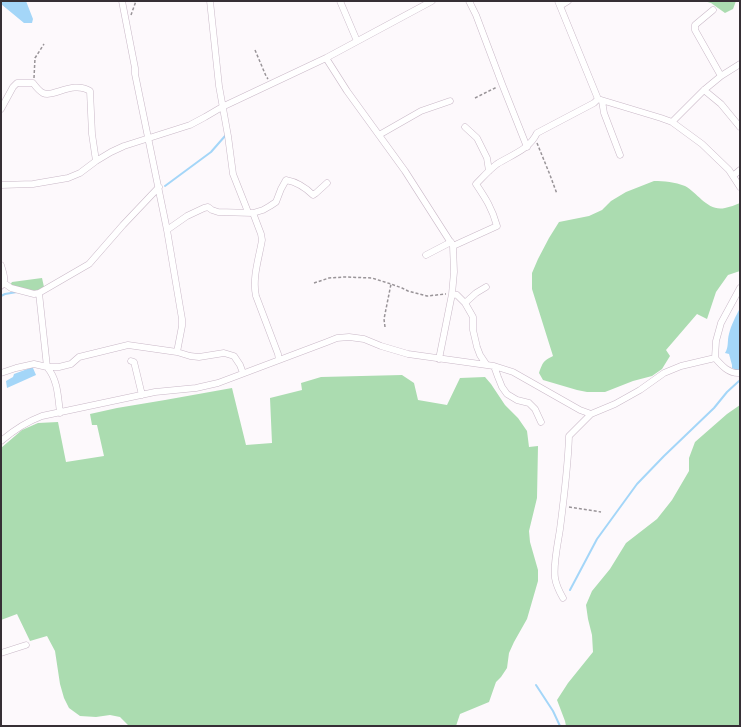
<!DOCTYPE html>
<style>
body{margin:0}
#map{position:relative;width:741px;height:727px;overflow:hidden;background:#fdf9fc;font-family:"Titillium Web",sans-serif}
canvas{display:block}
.frame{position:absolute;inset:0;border:2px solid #362f35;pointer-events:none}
</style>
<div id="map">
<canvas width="741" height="727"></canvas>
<div class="frame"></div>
</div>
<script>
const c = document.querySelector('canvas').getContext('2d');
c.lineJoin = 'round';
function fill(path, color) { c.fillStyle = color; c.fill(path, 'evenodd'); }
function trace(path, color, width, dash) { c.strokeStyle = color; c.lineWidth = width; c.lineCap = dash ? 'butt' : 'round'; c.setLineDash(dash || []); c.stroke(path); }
fill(new Path2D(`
 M704,1H736L733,9L725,13L711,3Z
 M654,181C664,181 675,182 685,186C698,193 708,212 725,208C730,207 735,205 740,203V271L728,275L716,292L707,319L697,314L666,350L670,356L662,369L652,376L633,381L605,392H587L577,390L543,380L539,373C543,362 543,361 553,356L532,289V273L538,259L549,238L559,222L589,216L602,210L611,201L626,192Z
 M42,278L44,287L35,292L10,285L12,282Z
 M402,375L414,383L418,400L447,405L460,378L485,377L491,384L505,405L518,418L527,431L529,447L538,446L537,498L529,531L530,542L538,570V581L527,619L514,642L509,653L507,668L501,677L496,682L489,702L460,714L456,726H129L120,717L110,715L96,717L80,716L69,708L64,698L60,684L55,651L47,636L30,641L17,614L1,620V448L22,430L38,423L58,422L66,462L104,456L97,425H92L90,414L117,408L165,400L232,388L246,445L272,443L270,398L302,390L301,383L321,377Z
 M740,405V726H566L565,721L557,700L568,683L593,652L592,635L588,619L586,605L592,591L610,569L626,543L657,519L672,500L689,471V458L695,442L727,414Z`), '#abdcb0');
fill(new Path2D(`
 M1,1H26L33,19L32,23H24L1,4Z
 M740,308V372L732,368V365L729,354L725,353C729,347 727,341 729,334C731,325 736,316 740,308Z
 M30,368H33L36,375L7,388L6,381L13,377L14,374Z`), '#a4d6f8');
trace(new Path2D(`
 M165,186L211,152L225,136
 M1,296L5,294L17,292
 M570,590L597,539L637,484L664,456L714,408L727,392L739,381
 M536,685L553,711L560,726`), '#a4d6f8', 2);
const street = new Path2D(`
 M122,1L135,68V74L167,230L182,319V326L177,352
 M210,1L219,86L228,136L233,174L248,212
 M340,1L357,41
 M469,1L476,15L502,84L527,147
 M558,1L598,99L661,118L672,122L702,144L729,170L740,187
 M560,6L568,1
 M713,10L695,25V30L721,76
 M326,58L347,91L405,171L453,246L454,272L452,294L439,359
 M704,90L721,104L740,127
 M602,101L604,113L620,155
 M1,109L13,87L17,83H33C36,87 39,91 43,93C53,98 73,80 90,91L92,134L96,161
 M672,122L704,90L721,76L740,64
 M465,127L477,138L487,158L489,171
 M379,135L421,111L450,101
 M733,176L740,170
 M1,185L33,184L68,178L80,173L96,161L111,152L124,146L190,125L205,117L222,107L326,58L432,1
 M253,213L261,234L262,240C259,258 252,278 256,296L278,354L279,360
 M167,230L187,216L204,208L208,207L212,210L218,212L253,213L263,210L270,206L276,202L281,189L286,180C297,182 305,187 313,195L316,193L327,183
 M453,246L497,226C492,208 486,199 476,184C483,177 489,170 497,164C511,155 529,150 537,133L594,103L598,99
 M426,255L451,242
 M1,265C3,273 7,280 1,286
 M4,283L11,288L34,294L39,293L89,264L123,225L159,187
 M39,293L47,367C58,380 58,397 60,413
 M452,294L457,295L465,303L473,317V330L477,347L480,355L486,364
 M465,303L476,293L486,287
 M715,358L716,341L721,323L740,288
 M131,361L134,362L135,366L142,395
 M494,366L498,377L502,387L507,394L517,400L529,403L535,409L541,422
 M1,373L16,368L34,364L47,367H59L71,364L79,357L128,345L177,352L190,356L199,357L224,353L234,356L240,365L243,373
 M1,441C14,430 26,422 42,416L155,392L196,388L218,383L327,342L337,338L349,337L364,339L381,346L408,354L494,366L513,372L580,410L591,414
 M563,598C559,591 556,585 555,578C553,564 558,543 560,529C564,498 568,467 569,436L591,414L615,404L640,390L664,373L681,366L715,358C722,366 729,374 740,373
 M1,653L26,645`);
trace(street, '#c9b8c7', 7);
trace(new Path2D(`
 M131,15L136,1
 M255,50L266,76L268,79
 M34,78L35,58L44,44
 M475,98L497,87
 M537,143L550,175L557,194
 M314,283L329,278L345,277L372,278L391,284L402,288L408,291L419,294L427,296L446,294
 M385,327L384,319L391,284
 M569,507L601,512`), '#999498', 1.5, [3, 2]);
trace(street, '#fff', 6);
</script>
